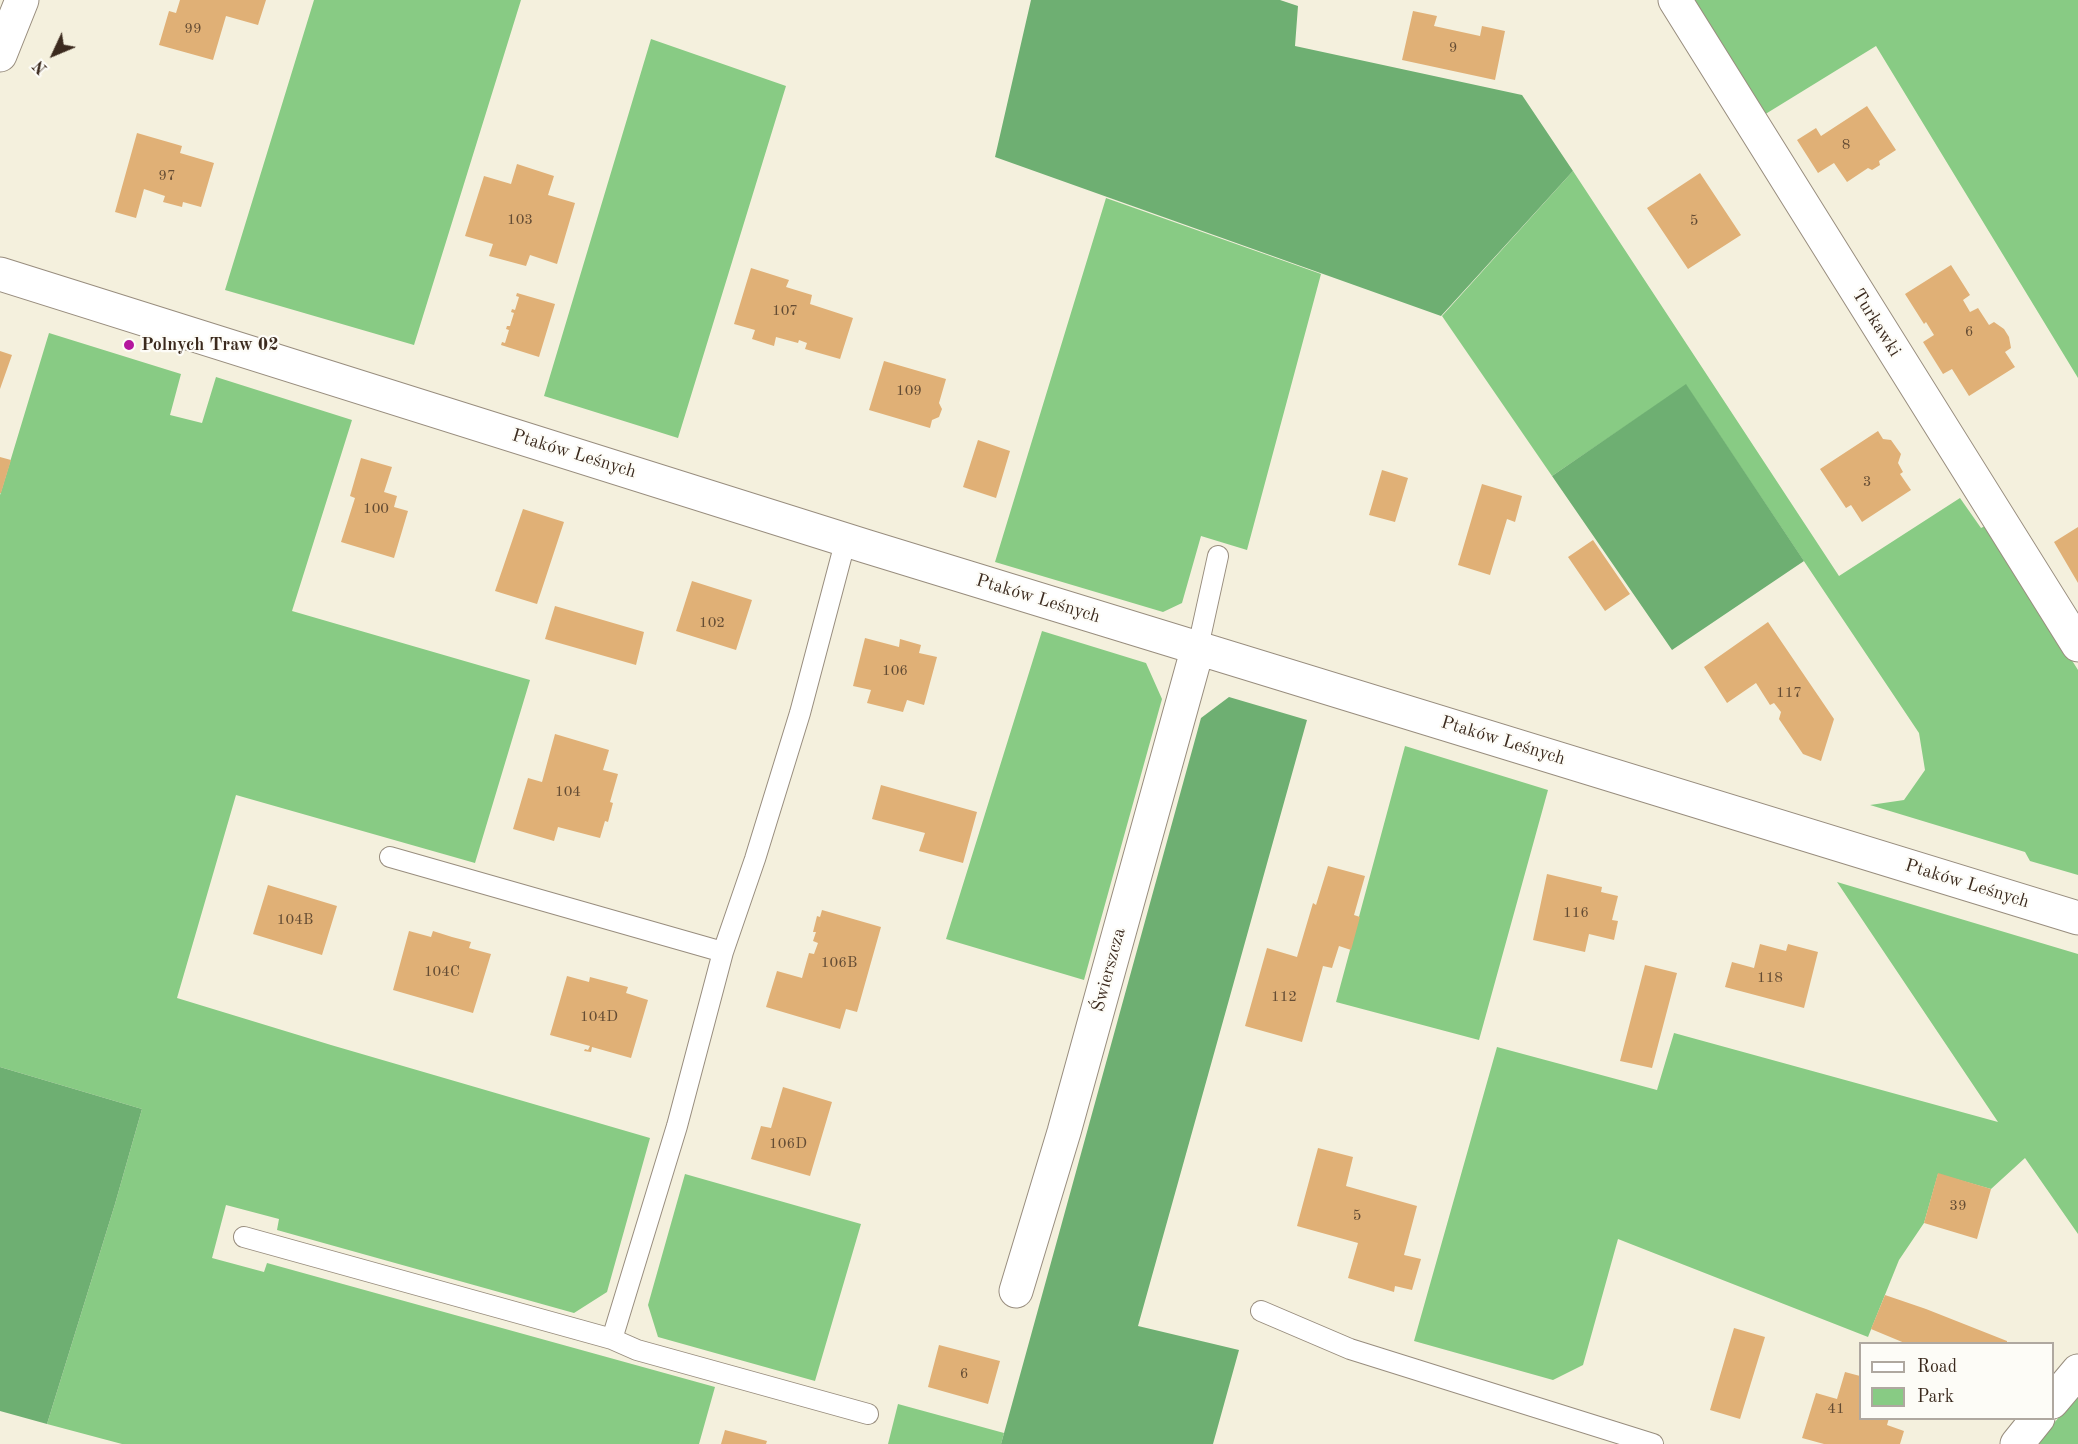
<!DOCTYPE html>
<meta charset="utf-8">
<style>
body{margin:0}
#map{position:relative;width:2078px;height:1444px;overflow:hidden;background:#f4f0dd;font-family:"Old Standard TT",serif}
canvas{display:block}
.legend{position:absolute;left:1859px;top:1342px;width:195px;height:78px;box-sizing:border-box;background:#fdfcf7;border:2px solid #afa8a0;margin:0;padding:8px 10px;list-style:none;font-size:18px;color:#3b2a1e}
.legend li{display:flex;align-items:center;gap:12px;height:30px}
.legend b{width:30px;border:2px solid #afa8a0}
.north{position:absolute;left:24px;top:24px;width:60px;height:60px;-webkit-text-stroke:4px #fdfcf7;paint-order:stroke;rotate:226deg;font-size:16px;font-weight:700;line-height:24px;text-align:center;color:#3b2a1e}
.north::after{content:'';display:block;margin:auto;width:21px;height:27px;background:#3b2a1e;clip-path:polygon(50% 0,100% 100%,50% 72%,0 100%)}
</style>
<div id="map">
<canvas width="2078" height="1444"></canvas>
<ul class="legend">
<li><b style="height:8px;background:#fff"></b>Road</li>
<li><b style="height:16px;background:#88cb84"></b>Park</li>
</ul>
<div class="north">N</div>
</div>
<script>
const c = document.querySelector('canvas').getContext('2d');
c.lineJoin = 'round';
function fill(path, color) { c.fillStyle = color; c.fill(path, 'evenodd'); }
function trace(path, color, width, dash) { c.strokeStyle = color; c.lineWidth = width; c.lineCap = dash ? 'butt' : 'round'; c.setLineDash(dash || []); c.stroke(path); }
function write(font, color, halo, rows, align = 'center') {
  c.font = font + ' "Old Standard TT",serif'; c.lineWidth = 4.5; c.setLineDash([]); c.textBaseline = 'middle'; c.strokeStyle = halo; c.fillStyle = color; for (const [text, x, y, turn = 0] of rows) {
    c.save(); c.translate(x, y); c.rotate((+turn || 0) * Math.PI / 180); c.textAlign = isNaN(turn) ? turn : align; if (halo) c.strokeText(text, 0, 0); c.fillText(text, 0, 0); c.restore();
  }
}
fill(new Path2D(`
 M314,0H521L414,345L225,290Z
 M1684,0H2078V378L1876,46L1759,118Z
 M651,39L786,86L678,438L544,396Z
 M1573,171L1839,576L1960,498L1981,528L1987,525L2078,670V875L2030,861L2025,852L1870,805L1904,800L1925,770L1919,733L1686,385L1552,476L1442,316Z
 M1106,198L1321,274L1247,550L1201,536L1182,603L1163,612L995,562Z
 M49,333L181,374L170,415L202,423L216,377L352,420L292,611L530,680L475,863L236,795L177,998L331,1045L650,1138L607,1292L574,1313L277,1230L279,1219L226,1205L212,1258L264,1272L267,1263L715,1387L699,1444H122L47,1424L115,1204L142,1109L0,1067V495Z
 M1042,631L1146,663L1162,699L1084,980L946,939Z
 M1405,746L1548,790L1479,1040L1336,1002Z
 M1837,882L2078,954V1234L2025,1158L1991,1189L1938,1174L1924,1223L1899,1260L1868,1337L1618,1239L1583,1365L1553,1380L1414,1341L1497,1047L1657,1090L1674,1033L1998,1122Z
 M685,1174L861,1224L815,1381L658,1337L648,1305Z
 M2078,1395V1444H2036Z
 M898,1404L1004,1433L1001,1444H888Z`), '#88cb84');
fill(new Path2D(`
 M1031,0H1280L1298,6L1295,46L1522,95L1573,171L1441,316L995,157Z
 M1686,384L1804,561L1672,650L1552,476Z
 M1229,697L1307,720L1138,1326L1239,1350L1213,1444H1001L1201,718Z
 M0,1067L142,1109L115,1204L47,1424L0,1411Z`), '#6eaf72');
fill(new Path2D(`
 M180,0H266L258,25L226,16L213,60L159,45L169,11L176,13Z
 M1413,11L1437,16L1434,26L1480,36L1482,26L1505,31L1495,80L1402,60Z
 M1867,106L1896,150L1879,161L1880,165L1872,170L1868,168L1847,182L1834,163L1818,173L1797,140L1816,128L1821,136Z
 M137,133L182,146L180,153L214,163L201,207L183,202L182,207L163,202L165,196L144,189L136,218L115,212Z
 M517,164L554,176L548,195L575,203L557,264L530,255L526,266L489,256L493,244L465,236L484,176L511,184Z
 M1700,173L1741,235L1688,269L1647,208Z
 M1951,265L1970,295L1963,300L1970,312L1978,308L1989,325L1994,322L2004,329L2009,337L2011,348L2005,352L2015,367L1969,396L1952,369L1943,374L1923,342L1934,335L1926,322L1924,324L1905,294Z
 M751,268L789,280L786,287L812,295L810,304L853,318L840,359L805,349L807,343L799,340L798,343L776,337L774,346L752,339L755,330L734,324Z
 M517,293L555,304L539,357L501,345L502,342L505,343L509,330L506,329L507,326H510L514,313L511,312L512,309L515,310L519,297L516,296Z
 M0,351L12,355L0,389Z
 M884,361L946,379L939,403L942,409L939,417L932,420L930,428L869,410Z
 M1878,431L1883,439L1891,440L1901,454L1898,463L1903,472L1900,474L1911,490L1862,522L1851,505L1846,508L1820,469Z
 M978,440L1010,451L996,498L963,487Z
 M0,457L11,460L1,493H0Z
 M361,458L392,467L384,492L397,496L394,507L408,511L394,558L341,542L355,498L350,496Z
 M1382,470L1408,478L1395,522L1369,515Z
 M1482,484L1522,496L1515,522L1507,519L1490,575L1458,565Z
 M523,509L564,522L537,604L495,591Z
 M2078,527V583L2054,542Z
 M1593,540L1630,594L1605,611L1568,557Z
 M692,581L752,600L736,650L676,631Z
 M555,606L644,632L636,665L545,639Z
 M1768,622L1834,719L1821,761L1803,754L1779,719L1781,712L1774,703L1770,705L1756,683L1727,703L1704,667Z
 M865,638L899,647L900,639L921,645L919,653L937,657L924,705L907,700L903,712L867,703L871,690L853,686Z
 M555,734L609,750L603,770L618,774L610,802L613,803L608,822L605,821L600,838L558,827L554,841L513,829L528,778L542,782Z
 M881,785L977,812L963,863L919,851L925,833L872,819Z
 M1328,866L1365,876L1354,915L1360,917L1351,950L1339,946L1332,968L1323,966L1302,1042L1245,1026L1267,948L1297,957L1313,903L1316,905Z
 M1547,874L1602,887L1601,892L1618,896L1612,920L1618,921L1614,940L1589,934L1585,952L1533,940Z
 M268,885L337,906L322,955L253,934Z
 M822,910L881,927L857,1012L846,1009L840,1029L766,1007L777,971L802,978L809,953L814,954L818,943L813,941L816,932H813L817,916L820,917Z
 M409,931L431,937L433,931L452,937L471,942L469,948L491,954L473,1013L393,990Z
 M1760,944L1786,951L1788,944L1818,952L1804,1008L1725,987L1732,962L1754,968Z
 M1645,965L1677,973L1652,1068L1620,1061Z
 M567,976L589,982L590,977L628,987L626,993L648,1000L631,1058L592,1047L591,1052L584,1051L585,1049L588,1050L590,1046L550,1035Z
 M783,1087L832,1102L810,1176L751,1159L761,1126L771,1128Z
 M1318,1148L1353,1157L1346,1186L1417,1206L1404,1255L1421,1259L1412,1290L1395,1286L1394,1292L1348,1278L1358,1243L1297,1226Z
 M1938,1173L1991,1189L1977,1239L1924,1223Z
 M1885,1295L1926,1309L2007,1341V1344H1907L1871,1329Z
 M1734,1328L1765,1337L1740,1419L1710,1410Z
 M939,1345L1000,1361L988,1404L928,1387Z
 M1845,1372L1860,1376V1418H1889L1887,1425L1904,1431L1900,1444H1824L1802,1438L1816,1393L1837,1399Z
 M725,1430L767,1441L766,1444H721Z`), '#e0b076');
const lane = new Path2D(`
 M1198,647L1218,556
 M390,857L723,952
 M244,1237L612,1339L637,1350L868,1414
 M1261,1311L1350,1349L1653,1444
 M612,1339L677,1126L723,952L755,859L800,713L846,539`);
const street = new Path2D(`
 M1675,0L2078,645
 M0,55L22,0
 M0,274L865,546L2078,918
 M1016,1291L1064,1132L1198,647
 M2052,1402L2078,1371
 M2017,1444L2038,1418`);
trace(lane, '#988d7e', 22);
trace(street, '#988d7e', 35);
trace(lane, '#fff', 20);
trace(street, '#fff', 33);
for (const [x, y, r, color] of [
 [129,345,6,"#b5179e"]
]) { const dot = new Path2D(); dot.arc(x, y, r, 0, 2 * Math.PI); c.fillStyle = color; c.fill(dot); trace(dot, '#fdfcf7', 2); }
write('15px', '#644c34', null, [
 ["99",193,29],
 ["9",1453,48],
 ["8",1846,145],
 ["97",167,176],
 ["103",520,220],
 ["5",1694,221],
 ["107",785,311],
 ["6",1969,332],
 ["109",909,391],
 ["3",1867,482],
 ["100",376,509],
 ["102",712,623],
 ["106",895,671],
 ["117",1789,693],
 ["104",568,792],
 ["116",1576,913],
 ["104B",295,920],
 ["106B",839,963],
 ["104C",442,972],
 ["118",1770,978],
 ["112",1284,997],
 ["104D",599,1017],
 ["106D",788,1144],
 ["39",1958,1206],
 ["5",1357,1216],
 ["6",964,1374],
 ["41",1836,1409]
]);
write('18px', '#3b2a1e', '#fdfcf7', [
 ["Turkawki",1876,323,58],
 ["Ptaków Leśnych",574,454,17],
 ["Ptaków Leśnych",1038,599,17],
 ["Ptaków Leśnych",1503,741,17],
 ["Ptaków Leśnych",1967,884,17],
 ["Świerszcza",1109,970,-75]
]);
write('bold 18px', '#3b2a1e', '#fdfcf7', [
 ["Polnych Traw 02",141,345]
], 'left');
</script>
